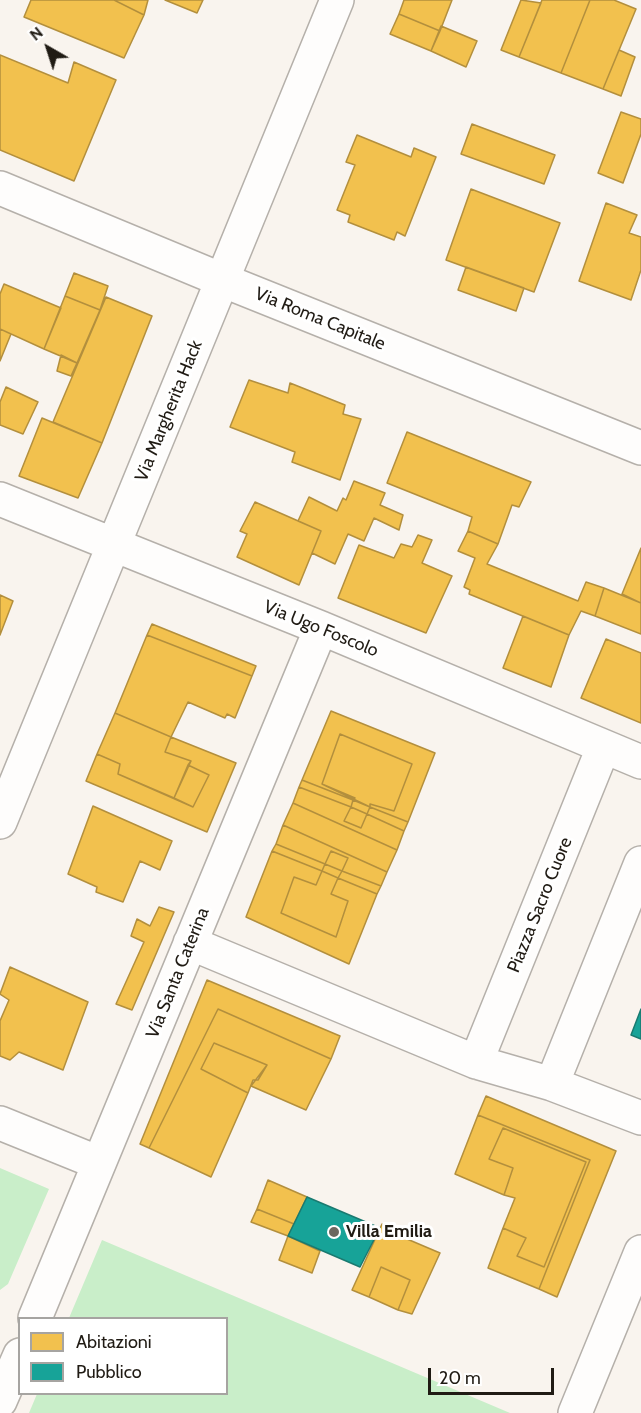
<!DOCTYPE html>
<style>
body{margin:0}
#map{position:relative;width:641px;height:1413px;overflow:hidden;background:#f9f4ee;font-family:Cabin,sans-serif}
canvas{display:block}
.legend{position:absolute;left:18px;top:1317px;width:210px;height:78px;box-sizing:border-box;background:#fff;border:2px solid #a6a4a1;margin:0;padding:8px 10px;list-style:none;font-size:18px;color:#201b14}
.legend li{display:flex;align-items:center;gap:12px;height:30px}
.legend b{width:30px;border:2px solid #a6a4a1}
.north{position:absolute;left:18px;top:18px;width:60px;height:60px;-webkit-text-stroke:4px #fff;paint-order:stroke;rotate:321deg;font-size:16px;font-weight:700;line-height:24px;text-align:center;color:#201b14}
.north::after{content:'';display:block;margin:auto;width:21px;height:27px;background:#201b14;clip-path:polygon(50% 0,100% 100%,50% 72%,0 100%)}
.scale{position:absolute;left:428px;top:1368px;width:126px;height:27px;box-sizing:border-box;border:3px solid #201b14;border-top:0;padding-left:8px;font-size:18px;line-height:21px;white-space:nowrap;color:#201b14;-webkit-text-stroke:4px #fff;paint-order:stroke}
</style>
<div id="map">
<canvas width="641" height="1413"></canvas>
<ul class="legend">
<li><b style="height:16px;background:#f2c14e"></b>Abitazioni</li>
<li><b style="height:16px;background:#17a398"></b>Pubblico</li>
</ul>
<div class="north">N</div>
<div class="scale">20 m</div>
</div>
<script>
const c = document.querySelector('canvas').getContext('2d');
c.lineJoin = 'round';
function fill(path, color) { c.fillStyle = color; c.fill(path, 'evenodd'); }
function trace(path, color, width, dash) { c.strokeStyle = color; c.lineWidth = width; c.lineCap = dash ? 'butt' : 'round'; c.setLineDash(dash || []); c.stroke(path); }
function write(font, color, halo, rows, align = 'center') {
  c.font = font + ' Cabin,sans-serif'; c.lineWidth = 6; c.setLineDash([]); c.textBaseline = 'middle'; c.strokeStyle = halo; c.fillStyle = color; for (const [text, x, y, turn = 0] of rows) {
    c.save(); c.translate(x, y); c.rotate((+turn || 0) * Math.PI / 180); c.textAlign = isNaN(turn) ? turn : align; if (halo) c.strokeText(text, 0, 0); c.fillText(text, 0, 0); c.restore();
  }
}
fill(new Path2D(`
 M0,1168L49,1189L8,1284L0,1290Z
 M102,1240L510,1413H29L37,1394H226V1318H69Z`), '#c9eec9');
const homes = new Path2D(`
 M31,0H114L144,15L124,58L24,17Z
 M114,0H148L144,15Z
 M165,0H203L197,13Z
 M404,0H452L440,31L399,14Z
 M521,0L541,3L519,57L501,50Z
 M542,0H590L561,73L519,57Z
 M590,0H614L636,9L603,89L561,73Z
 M399,14L440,31L431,51L390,34Z
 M441,26L477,41L466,67L431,51Z
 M619,50L635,57L621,96L603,89Z
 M0,55L68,83L74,62L116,80L74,181L0,150Z
 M621,112L641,119V134L623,183L598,173Z
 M472,124L555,155L544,184L461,154Z
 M357,135L411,157L414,148L436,157L405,236L397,232L394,240L348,222L350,215L337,210L355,165L346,162Z
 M471,189L560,223L534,292L446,260Z
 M606,203L637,215L629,233L641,237V270L631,300L579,281Z
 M466,267L524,288L516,311L458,290Z
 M74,273L108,286L100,310L65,296Z
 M4,284L61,308L44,349L0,329V294Z
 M65,296L100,310L77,363L44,349Z
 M106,297L152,316L102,443L53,422Z
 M0,329L11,334L0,361Z
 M61,355L77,363L71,376L57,371Z
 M249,380L288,393L290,383L345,405L343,414L361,419L340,480L292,462L295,452L230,427Z
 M6,387L38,402L23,434L0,425V402Z
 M42,418L102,443L78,498L19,476Z
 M407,432L531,482L519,507L512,505L498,544L468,531L472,517L387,483Z
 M354,481L385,493L380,505L403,515L399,530L374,518L364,541L348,534L335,564L312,553L321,531L298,521L309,497L337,511L343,498L346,500Z
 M255,502L321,531L299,585L237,557L247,534L240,531Z
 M468,531L498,544L487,564L578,601L586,582L604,588L595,616L581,611L569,635L469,594L470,590L464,587L475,558L458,551Z
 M418,535L432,540L422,563L452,576L426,633L338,598L359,545L394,558L401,544L412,547Z
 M641,548V603L622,594Z
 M604,588L641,603V634L595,616Z
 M0,595L13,601L0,635Z
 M523,616L569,635L551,687L503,668Z
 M152,624L256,666L252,676L147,635Z
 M147,635L252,676L235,718L227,714L225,718L188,702L171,737L115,713Z
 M606,639L641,653V723L581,698Z
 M331,711L435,753L408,822L370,807V804L394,811L412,764L340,734L322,784L355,798L353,800L302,780Z
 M115,713L171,737L165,752L191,761L174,798L118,774L120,764L97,754Z
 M340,734L412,764L394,811L370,804V807L322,784Z
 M171,737L236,763L207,832L86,781L97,754L120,764L118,774L193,807L209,775L188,765L191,761L165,752Z
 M188,765L209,775L193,807L174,798Z
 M302,780L353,800L351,807L299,787Z
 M299,787L351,807L344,821L361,828L367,814L404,831L397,850L293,803Z
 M353,800L370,807L367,814L351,807Z
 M293,803L397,850L387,872L283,825Z
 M93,806L172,841L160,870L140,861L123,902L96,892L97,887L68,874Z
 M351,807L367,814L361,828L344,821Z
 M370,807L408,822L404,831L367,814Z
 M283,825L387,872L381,886L342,871L348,858L331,851L325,864L276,844Z
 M276,844L325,864L322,871L272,851Z
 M272,851L322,871L316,885L294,877L281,913L336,937L348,901L331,894L338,878L377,894L349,964L246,917Z
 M331,851L348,858L342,871L325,864Z
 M325,864L342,871L338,878L322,871Z
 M322,871L338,878L331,894L348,901L336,937L281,913L294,877L316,885Z
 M342,871L381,886L377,894L338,878Z
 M159,907L174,912L132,1010L116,1004L144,942L131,936L137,919L150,926Z
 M10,967L88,1002L63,1070L19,1052L10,1060L0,1056V1021L9,1000L0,994Z
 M207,980L340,1036L331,1059L218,1009L149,1148L140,1144Z
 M218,1009L331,1059L306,1110L251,1086L267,1065L214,1043L201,1069L248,1093L211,1177L149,1148Z
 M214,1043L267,1065L258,1080H253L248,1093L201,1069Z
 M486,1096L616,1151L557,1297L539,1289L590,1160L478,1115Z
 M478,1115L590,1160L539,1289L488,1268L503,1228L526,1238L517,1256L544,1267L586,1162L503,1128L489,1159L513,1168L504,1195L455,1174Z
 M503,1128L586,1162L544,1267L517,1256L526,1238L503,1228L515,1198L504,1195L513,1168L489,1159Z
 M268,1180L307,1197L294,1224L257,1209Z
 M257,1209L294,1224L288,1236L251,1222Z
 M382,1224L401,1233L400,1236L440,1253L412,1314L398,1310L410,1280L381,1267L369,1297L352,1290Z
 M288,1236L320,1251L312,1273L279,1260Z
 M381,1267L410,1280L398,1310L369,1297Z`);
fill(homes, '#f2c14e');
trace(homes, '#b38f3d', 1.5);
const public = new Path2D(`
 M641,1009V1039L631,1035Z
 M307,1197L380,1228L360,1267L288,1236Z`);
fill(public, '#17a398');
trace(public, '#1a7a70', 1.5);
const minor = new Path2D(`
 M0,188L222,280L641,448
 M0,499L321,628L641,762
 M0,822L337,0
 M190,943L476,1062L552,1084L641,1118
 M476,1062L603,748
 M552,1084L641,863
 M0,1123L99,1163
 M35,1318L321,628
 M0,1401L20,1355
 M575,1413L641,1252`);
trace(minor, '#b5b0aa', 36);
trace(minor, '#fefdfc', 33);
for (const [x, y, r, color] of [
 [334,1232,6,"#6c6760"]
]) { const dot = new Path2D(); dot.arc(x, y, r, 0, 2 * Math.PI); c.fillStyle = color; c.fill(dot); trace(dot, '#fff', 2); }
write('18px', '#201b14', '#fff', [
 ["Via Roma Capitale",320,319,22],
 ["Via Margherita Hack",169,411,-68],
 ["Via Ugo Foscolo",321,629,22],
 ["Piazza Sacro Cuore",540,905,-68],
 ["Via Santa Caterina",178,973,-68]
]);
write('bold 18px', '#201b14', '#fff', [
 ["Villa Emilia",346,1232]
], 'left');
</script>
